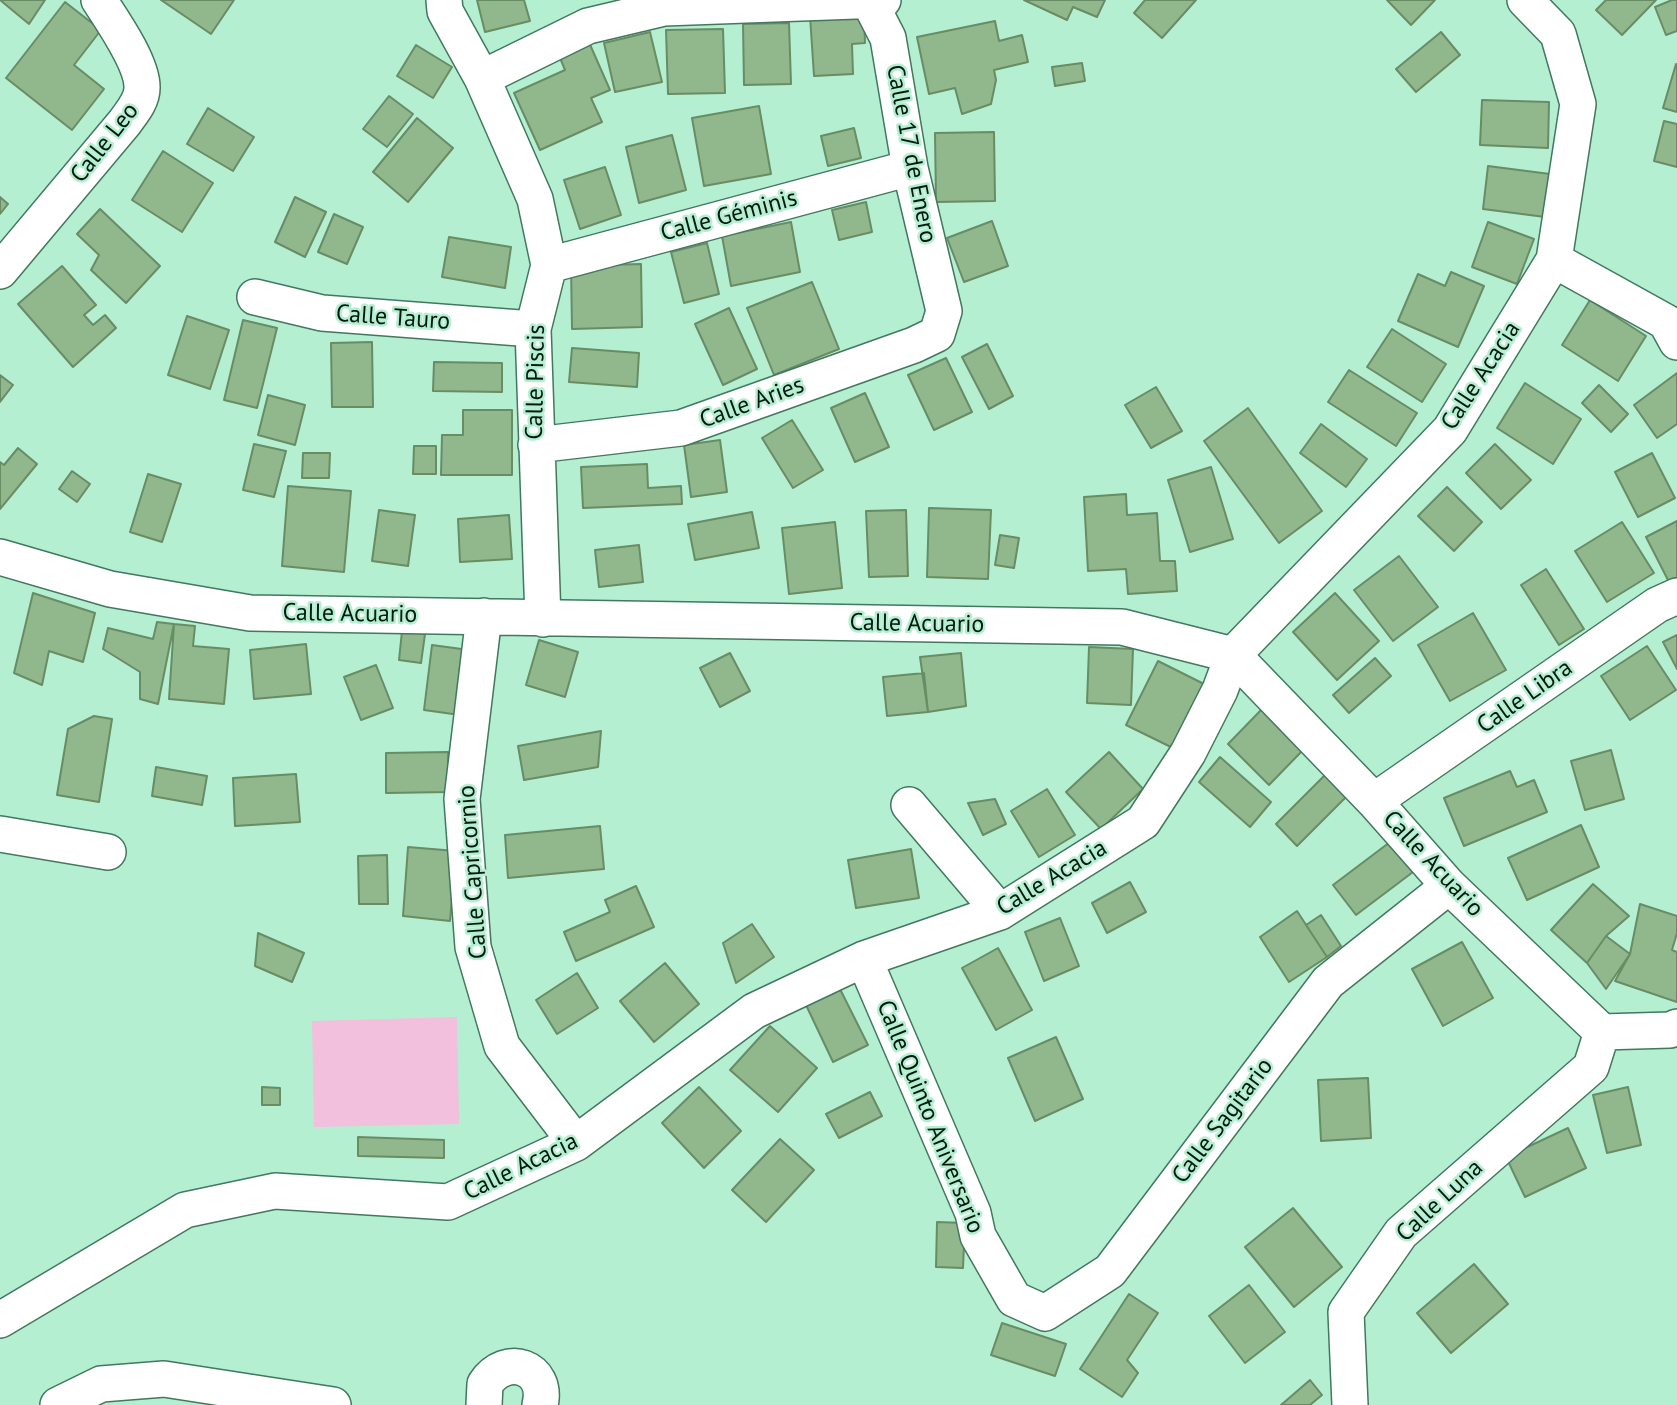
<!DOCTYPE html>
<meta charset="utf-8">
<style>
body{margin:0}
canvas{display:block;background:#b4efd1}
</style>
<canvas width="1677" height="1405"></canvas>
<script>
const c = document.querySelector('canvas').getContext('2d');
c.lineJoin = 'round';
function fill(path, color) { c.fillStyle = color; c.fill(path, 'evenodd'); }
function trace(path, color, width, dash) { c.strokeStyle = color; c.lineWidth = width; c.lineCap = dash ? 'butt' : 'round'; c.setLineDash(dash || []); c.stroke(path); }
function write(font, color, halo, rows, align = 'center') {
  c.font = font + ' "PT Sans",sans-serif'; c.lineWidth = 5; c.setLineDash([]); c.textBaseline = 'middle'; c.strokeStyle = halo; c.fillStyle = color; for (const [text, x, y, turn = 0] of rows) {
    c.save(); c.translate(x, y); c.rotate((+turn || 0) * Math.PI / 180); c.textAlign = isNaN(turn) ? turn : align; if (halo) c.strokeText(text, 0, 0); c.fillText(text, 0, 0); c.restore();
  }
}
fill(new Path2D(`
 M457,1017L459,1124L314,1127L312,1021Z`), '#f2bfdd');
const building = new Path2D(`
 M0,0H45L29,24Z
 M161,0H234L211,34Z
 M477,0H524L530,21L485,32Z
 M1024,0H1105L1097,17L1073,7L1067,20Z
 M1145,0H1196L1162,38L1134,13Z
 M1387,0H1435L1411,25Z
 M1606,0H1656L1622,35L1596,10Z
 M1672,0H1677V31L1666,35L1655,7Z
 M65,2L101,30L74,65L104,89L72,130L6,78Z
 M864,13L865,43L852,44L853,74L814,76L810,16Z
 M995,21L999,41L1022,35L1028,62L994,70L996,80L991,104L962,114L955,88L929,94L917,37Z
 M789,23L791,84L744,85L743,24Z
 M723,29L725,93L668,94L666,30Z
 M650,32L662,82L615,92L604,43Z
 M1441,32L1460,55L1416,92L1396,69Z
 M588,40L610,90L591,98L602,122L540,150L514,93L565,70L558,53Z
 M416,45L452,67L433,98L397,76Z
 M1082,63L1085,81L1055,86L1052,67Z
 M1676,64L1677,65V112L1663,108Z
 M389,96L413,114L387,147L363,129Z
 M1482,100L1549,102L1548,148L1480,145Z
 M759,106L771,174L704,186L692,118Z
 M208,108L254,137L233,171L187,144Z
 M417,118L453,148L408,202L373,172Z
 M1664,121L1677,124V167L1654,161Z
 M854,128L861,158L828,166L821,136Z
 M994,132L995,201L936,202L935,133Z
 M672,135L686,190L639,203L626,147Z
 M163,151L213,183L182,232L132,200Z
 M1488,166L1550,174L1545,217L1483,209Z
 M605,167L621,215L580,229L564,180Z
 M0,197L8,204L0,214Z
 M295,197L326,212L305,257L275,242Z
 M866,202L872,232L839,240L832,210Z
 M100,209L160,266L126,303L91,270L99,255L77,234Z
 M334,214L363,227L347,264L318,252Z
 M992,221L1008,266L964,282L947,238Z
 M791,222L800,272L731,286L722,236Z
 M1488,222L1534,239L1517,284L1472,267Z
 M449,237L511,247L505,288L442,277Z
 M707,243L719,294L684,303L671,252Z
 M641,264L642,327L572,329L571,266Z
 M62,266L96,305L84,315L93,325L105,315L116,328L73,367L18,304Z
 M1451,272L1484,286L1458,347L1398,321L1418,274L1445,286Z
 M812,282L839,349L774,375L747,308Z
 M1590,300L1646,336L1618,381L1562,345Z
 M729,308L757,369L723,385L695,324Z
 M187,316L229,330L210,389L168,375Z
 M243,320L277,328L257,408L224,400Z
 M1392,329L1446,364L1422,402L1367,367Z
 M372,342L373,407H332L331,343Z
 M987,344L1013,396L989,409L962,357Z
 M572,348L639,353L637,387L569,382Z
 M946,358L972,412L934,430L908,375Z
 M434,362L502,363V392L433,391Z
 M1349,370L1417,413L1396,446L1328,402Z
 M1677,373V424L1657,438L1634,405Z
 M0,375L13,385L0,402Z
 M1525,383L1581,419L1553,464L1497,428Z
 M1599,385L1628,414L1611,432L1582,403Z
 M1156,387L1182,431L1151,448L1125,405Z
 M865,393L889,447L855,462L831,408Z
 M268,395L305,405L295,445L258,435Z
 M1248,408L1322,511L1279,543L1204,441Z
 M463,410H512V475H441L442,435H463Z
 M792,420L823,470L793,488L762,438Z
 M1321,424L1367,459L1346,487L1300,453Z
 M720,440L727,492L691,497L684,445Z
 M254,444L286,451L274,497L243,490Z
 M1495,444L1531,480L1501,509L1466,473Z
 M414,446H436V474H413Z
 M18,448L37,464L0,509V462L4,465Z
 M303,453H330L329,478H302Z
 M1652,453L1675,498L1638,517L1615,472Z
 M647,464L648,488L681,486L682,504L583,508L581,467Z
 M1211,467L1233,539L1190,552L1168,480Z
 M72,471L90,484L77,502L59,489Z
 M148,474L181,484L162,542L130,532Z
 M288,486L351,491L344,572L282,566Z
 M1447,487L1482,522L1454,551L1418,516Z
 M1126,494L1127,515L1157,513L1160,561H1175L1177,591L1128,594L1126,569L1088,571L1084,497Z
 M929,508L991,510L988,579L927,577Z
 M379,510L415,515L408,566L372,561Z
 M906,510L908,576L869,577L866,511Z
 M752,512L759,548L695,560L688,524Z
 M509,515L512,559L460,562L458,519Z
 M1677,521V578L1669,582L1646,537Z
 M835,522L842,588L789,594L782,528Z
 M1622,522L1654,573L1607,602L1575,551Z
 M1000,535L1019,538L1014,568L995,565Z
 M639,545L643,582L599,587L595,550Z
 M1399,556L1438,607L1393,641L1354,590Z
 M1546,569L1584,629L1559,645L1521,585Z
 M33,593L95,613L83,662L49,651L42,685L14,673Z
 M1335,593L1379,641L1337,680L1293,632Z
 M1473,613L1506,670L1450,701L1418,645Z
 M157,622L174,624L158,704L140,699V672L103,649L108,628L153,639Z
 M174,624L195,626L193,646L229,649L224,704L169,699Z
 M402,631L425,634L421,663L399,660Z
 M1677,635V669L1663,642Z
 M539,640L578,652L565,697L526,685Z
 M306,644L311,694L254,699L250,650Z
 M432,645L469,650L460,715L424,710Z
 M1647,646L1676,690L1630,720L1601,676Z
 M1089,647L1133,649L1131,705L1087,703Z
 M730,653L750,691L720,707L700,668Z
 M961,653L966,706L928,712L920,657Z
 M1375,658L1391,676L1349,713L1333,695Z
 M1158,661L1208,686L1177,750L1126,725Z
 M376,665L393,708L361,720L344,677Z
 M924,673L928,712L887,716L883,677Z
 M1262,709L1304,749L1269,785L1228,744Z
 M94,716L112,719L99,802L57,795L68,729Z
 M601,731L598,767L524,780L518,746Z
 M1611,750L1624,799L1585,810L1571,761Z
 M448,752L449,792L386,793V753Z
 M1109,752L1143,789L1101,829L1066,792Z
 M1220,757L1271,802L1250,827L1199,782Z
 M156,767L207,776L202,805L152,796Z
 M1510,771L1517,787L1534,780L1547,812L1464,846L1444,798Z
 M1327,773L1348,795L1297,846L1276,824Z
 M296,774L300,822L235,826L233,778Z
 M1047,789L1075,835L1039,857L1011,811Z
 M995,799L1006,824L983,835L968,803Z
 M1581,825L1599,867L1527,900L1508,858Z
 M600,826L604,869L508,878L505,835Z
 M1390,842L1413,872L1356,915L1333,885Z
 M408,847L456,851L450,921L403,916Z
 M911,849L919,898L856,908L848,860Z
 M387,855L388,904H359L358,856Z
 M1130,882L1146,912L1107,933L1092,903Z
 M1593,884L1629,916L1606,936L1587,963L1551,930Z
 M636,886L654,927L576,961L564,932L610,912L605,900Z
 M1640,904L1677,916V933L1672,950L1677,952V1002L1615,981L1630,954Z
 M1297,911L1327,957L1289,982L1260,937Z
 M1321,915L1341,946L1327,957L1306,925Z
 M1060,918L1079,966L1044,981L1025,932Z
 M752,924L774,957L736,983L723,943Z
 M258,933L304,953L292,982L255,966Z
 M1606,936L1630,954L1606,989L1587,963Z
 M1462,942L1493,998L1443,1026L1412,969Z
 M998,948L1032,1010L996,1030L962,968Z
 M665,963L699,1004L654,1042L620,1001Z
 M577,973L598,1008L557,1034L536,1000Z
 M840,989L868,1045L833,1062L806,1005Z
 M770,1026L817,1068L778,1112L730,1070Z
 M1056,1037L1083,1099L1035,1121L1008,1058Z
 M1368,1078L1371,1138L1321,1141L1318,1080Z
 M262,1087L280,1088V1105H262Z
 M699,1087L741,1131L704,1168L662,1123Z
 M1628,1087L1641,1145L1607,1153L1593,1095Z
 M870,1092L882,1116L839,1138L826,1114Z
 M1568,1128L1586,1168L1525,1197L1506,1157Z
 M358,1137L444,1140V1158L358,1156Z
 M780,1139L814,1170L766,1222L732,1190Z
 M1293,1208L1342,1267L1294,1307L1245,1247Z
 M937,1222L965,1223L963,1268L936,1267Z
 M1474,1264L1508,1304L1451,1353L1417,1313Z
 M1249,1285L1285,1332L1245,1363L1209,1316Z
 M1129,1294L1158,1313L1127,1360L1138,1373L1122,1397L1080,1369Z
 M1002,1323L1066,1344L1055,1376L991,1355Z
 M1310,1380L1322,1395L1310,1405H1281Z`);
fill(building, '#91b78d');
trace(building, '#688c64', 2);
const street = new Path2D(`
 M444,0L445,11L482,78L535,199L549,265L533,329L543,619
 M482,78L588,26L664,8L883,0
 M1554,260L1666,322L1677,342
 M549,265L910,168
 M0,271L125,122C132,112 142,101 142,88C143,64 112,20 99,0
 M255,297L322,313L533,329
 M536,445L681,428L914,345L937,334L944,311L910,168L888,38L869,1
 M0,557L110,589L250,613L1122,627L1233,655L1374,801L1449,886L1602,1032L1670,1030L1677,1027
 M484,616L462,799L473,947L502,1046L576,1143
 M1374,801L1657,605L1677,596
 M909,805L1000,912
 M0,834L108,852
 M864,959L973,1213L978,1236L1014,1299L1045,1313L1110,1271L1328,982L1449,886
 M0,1320L185,1210L275,1191L448,1202L576,1143L754,1011L864,959L1000,912L1143,822L1188,753L1220,690L1233,655L1450,430L1554,260L1578,104L1558,34L1525,0
 M58,1405L101,1384L164,1379L333,1405
 M484,1405L485,1384C506,1352 549,1367 540,1405
 M1350,1405L1346,1312L1401,1233L1591,1067L1602,1032`);
trace(street, '#41795f', 38);
trace(street, '#fff', 35);
write('24px', '#03190f', '#b4efd1', [
 ["Calle Leo",105,143,-52],
 ["Calle 17 de Enero",911,154,79],
 ["Calle Géminis",729,216,-15],
 ["Calle Tauro",393,318,4],
 ["Calle Acacia",1481,376,-57],
 ["Calle Piscis",536,382,-89],
 ["Calle Aries",752,403,-20],
 ["Calle Acuario",350,614,1],
 ["Calle Acuario",917,624,1],
 ["Calle Libra",1525,697,-35],
 ["Calle Acuario",1433,864,47],
 ["Calle Capricornio",473,872,-94],
 ["Calle Acacia",1052,878,-31],
 ["Calle Quinto Aniversario",930,1117,68],
 ["Calle Sagitario",1223,1121,-53],
 ["Calle Acacia",521,1167,-26],
 ["Calle Luna",1440,1201,-43]
]);
</script>
